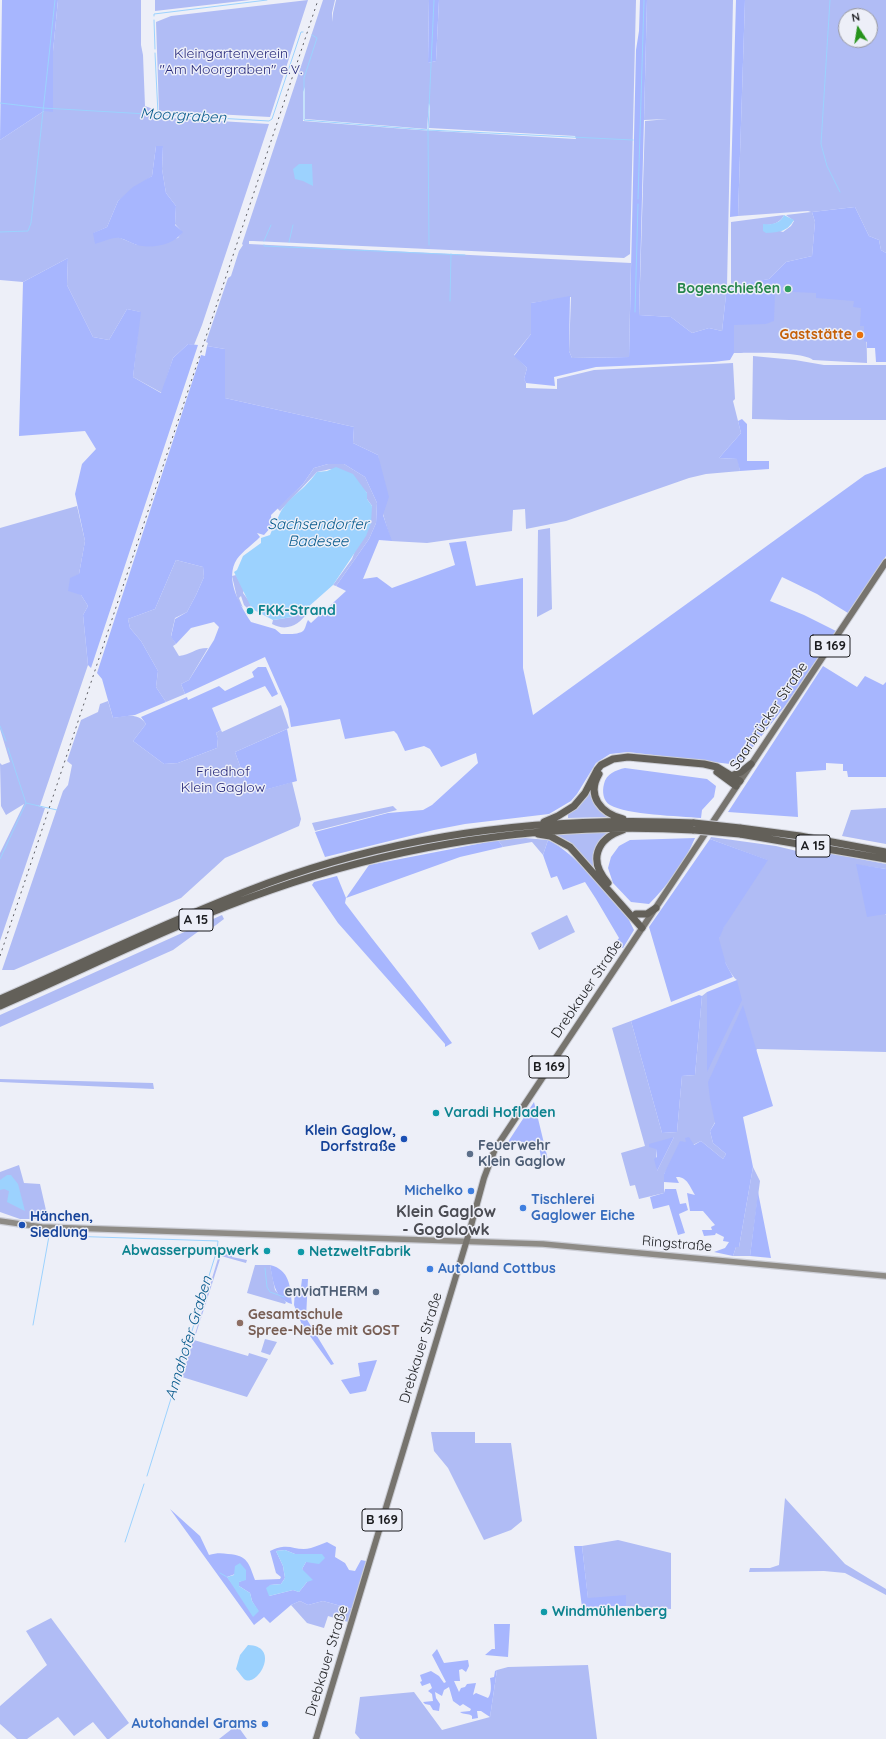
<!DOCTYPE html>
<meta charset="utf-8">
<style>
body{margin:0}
#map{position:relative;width:886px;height:1739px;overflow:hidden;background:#edeff8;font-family:Quicksand,sans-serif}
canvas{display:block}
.north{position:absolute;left:838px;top:8px;width:40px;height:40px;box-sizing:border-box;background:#edeff8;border:1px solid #999aa1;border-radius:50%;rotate:348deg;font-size:11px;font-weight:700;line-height:16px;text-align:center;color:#1a1b1e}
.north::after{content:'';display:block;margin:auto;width:14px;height:18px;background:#26931c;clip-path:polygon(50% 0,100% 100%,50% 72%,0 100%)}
</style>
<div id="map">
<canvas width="886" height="1739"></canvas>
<div class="north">N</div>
</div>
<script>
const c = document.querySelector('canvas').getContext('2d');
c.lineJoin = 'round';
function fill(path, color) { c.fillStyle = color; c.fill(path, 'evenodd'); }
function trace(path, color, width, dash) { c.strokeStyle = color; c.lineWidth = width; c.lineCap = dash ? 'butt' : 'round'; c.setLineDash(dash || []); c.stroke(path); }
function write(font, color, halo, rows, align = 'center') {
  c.font = font + ' Quicksand,sans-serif'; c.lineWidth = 3; c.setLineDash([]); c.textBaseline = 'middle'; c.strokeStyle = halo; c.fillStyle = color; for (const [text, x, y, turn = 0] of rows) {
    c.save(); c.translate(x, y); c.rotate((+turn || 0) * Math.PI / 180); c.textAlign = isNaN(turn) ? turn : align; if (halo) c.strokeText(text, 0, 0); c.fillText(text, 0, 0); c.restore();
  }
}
fill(new Path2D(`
 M58,0H141V45L143,55L145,106L153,109V117L269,124L202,325L194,345L188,344L173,358L162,393L133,377L140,312L127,309L109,340L93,337L67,285L68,258L23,282L0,280V140L44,111L53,51ZM156,146H163L162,169L166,193L176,206L175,224L182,232L178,238L137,245L118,237L94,233L107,227L118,201L152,176Z
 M155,0H250L155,11Z
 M308,0L270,117L159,111L156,22L171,16Z
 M323,0H335L332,13L333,22V13L336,0H429L428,63L436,61L439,0H636L630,254L624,258L253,241H249V244L631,263L629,357L572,358L569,351L571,297L531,303V334L514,355L527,368L524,379L526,383V388L557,389V379L594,370L733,363L735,399L733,401L741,433L719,458L738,459L740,471L706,474L689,478L566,521L526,529L525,509L513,510L512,531L427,543L391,541L383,514L378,455L353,443L354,427L225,398V349L207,346L208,343L206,342L228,278L231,276L239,251L243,245L242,244ZM305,87V119L427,129L429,103L430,106L429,128L575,136L576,139L419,130L303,121V92Z
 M647,0H733L727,286L722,331L709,328L692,333L671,317L639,315L645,121L668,119L644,120Z
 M745,0H886V253L881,250L879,240L869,236L855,207L812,212L815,222L812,256L786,262L769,279L731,286V222L784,215C780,224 771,225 763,225L783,232L791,226L794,221L786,215L811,212L808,211L738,216ZM846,16H870V40H846Z
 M794,282L858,295C866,316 867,340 867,363L813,360C801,351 751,353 734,353V324H766L775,283Z
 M753,356L795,360L824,365H886V420H789L752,419Z
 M328,464H344L365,477L377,503L376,523L369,539L336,586L333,585L352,559L372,506L367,499V493C358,484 347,468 333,469C328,469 323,471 317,472L280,511L277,508L303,484L314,468Z
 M77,506L85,541L79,574L81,595L88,606L83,615L88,665L40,806L35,805L45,808L0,941V853L24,804L6,815L1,806L0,763L2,765L10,762L0,729V528Z
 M550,528L552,609L537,617L538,530Z
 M176,560L203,567L204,577L196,595L187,612L175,618L171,636L176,644L173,646L179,656C191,655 194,648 208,648L189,680L181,684L185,694L166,702L156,687L158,671L141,641L130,628L128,619L155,609Z
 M236,575L244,590L243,593L249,601L252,609H248L244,605L241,596L239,598L243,608L238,602L232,576Z
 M307,608L308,612C299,625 287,632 272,624L273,620L292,617L298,611Z
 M108,701L113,718C126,716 138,712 146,724L133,741L164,764L178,763L217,748L218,738L216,733L221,730L222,732L281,705L289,728L235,752L250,794L292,782L301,819L299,826L225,858L181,898L14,970H2L63,791L68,785L72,765L67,761L81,720L98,712L100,704Z
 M591,788L597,806L607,817L568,818V814Z
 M393,806L397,810L315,831L312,823Z
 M886,808V844L842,836L851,810Z
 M609,832C597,841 594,854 594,869L570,842L555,834Z
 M711,837L776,846L801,852L803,848L886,864V869L857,865L886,915V1052L757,1049L710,1131L713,1143L726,1154L723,1159L701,1141L693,1145L686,1142L664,1174V1193L639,1199L635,1185L630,1186L621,1153L645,1146L612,1028L631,1021L662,1133L677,1132L682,1076L695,1075L702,996L707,992V1071L737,980C729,974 718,949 719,939C720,926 758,874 767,860L710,839ZM674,1137L657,1171L656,1149Z
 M525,838L548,840L543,855L532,842L503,847L498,840Z
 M222,915L224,919L212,928L199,931L173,950L0,1027V1015Z
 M567,915L575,932L539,950L531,933Z
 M0,1079L153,1083L154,1089L0,1082Z
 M19,1165L24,1183L40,1184L48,1219H20L0,1212V1172Z
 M753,1167L760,1181L750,1256H733L736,1247H739Z
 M220,1252L232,1256V1257L247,1260L246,1263L221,1256L194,1340L248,1356L249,1353L268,1359L247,1397L182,1377Z
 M255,1265H270L275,1290L286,1302L285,1304L247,1293Z
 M265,1339L277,1342L270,1355L261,1352Z
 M431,1432H475V1443H511L522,1521L511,1530L484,1540L448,1468L434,1451Z
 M785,1498L845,1564L886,1589V1595L845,1573L824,1571L749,1572L750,1568H770L779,1565Z
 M618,1540L671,1553V1609L626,1606V1596L588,1599L582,1546Z
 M300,1601L308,1605L323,1601L352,1609L348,1622L328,1616L324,1628L307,1623L291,1605Z
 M51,1618L129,1723L109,1739H107L93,1722L74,1736L58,1717L27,1739H17L0,1724V1706L47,1665L26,1631Z
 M588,1665L597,1739H360L355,1733L360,1697L414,1692L442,1730L490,1717L497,1670L508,1667Z
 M237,1725L247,1739H219Z`), '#b0bcf5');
fill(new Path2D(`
 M2,0H58L53,51V112L44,111L0,140Z
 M429,0H439L436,61L428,63Z
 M640,0H647L639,315L671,317L692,333L709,328L722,331L727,286L769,279L786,262L812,256L815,222L812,212L855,207L869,236L879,240L881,250L886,253V362H876L875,348H867V342L864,341V326H860L861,308L853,307L854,301L816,298V293L793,292V285H783L782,293H775L774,321L766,324L734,325V353L730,360L713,362L596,367L554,377L555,386L526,383L524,379L527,368L514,356L531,334V303L570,296L569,351L572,358L629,357L636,50L639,31Z
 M736,0H745L738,216L730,217Z
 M156,146H163L162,169L166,193L176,206L175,225L183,232C173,245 153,249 137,245C131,243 125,239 119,238C113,237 102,242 95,244L93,233L107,227L118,201L133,187L152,176Z
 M68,258L67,285L93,337L109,340L127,309L141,312L133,377L161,393L173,358L188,344L198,345L91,668L88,665L83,615L88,606L81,595L68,591L70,578L79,574L85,541L75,494L82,464L96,449L85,431L19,436L23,282Z
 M207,346L225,349V398L354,427L353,443L378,455L389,497L383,515L392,541L379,540L363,579L377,577L392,588L455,565L449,543L466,541L476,586L523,578V668L533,715L865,475L886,467V556L848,613L817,594L782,577L770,601L804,615L836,631L785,706L742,761L730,764L628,752L610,754L596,763L577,794L571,801L549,814L465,824L434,830L325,857L315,832L388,813L423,810L432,805L478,763L476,753L441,767L430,749L424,746L405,751L397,734L394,731L345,739L340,719L291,727L288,709L265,657L185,694L181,684L189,680L214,640L219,627L214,622L191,628L176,644L171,637L175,619L187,612L196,595L204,577L203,567L176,560L155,609L128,619L130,628L141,641L158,671L156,687L166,702L135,715L113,718L102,679L97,673L201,355L205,356ZM328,464H344L365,477L377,503L376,523L369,539L336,586L346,591L311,623L308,620C306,623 306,627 304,630C300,635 287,634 281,634L275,629L251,622C240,605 224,579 237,559C243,551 253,544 260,537L257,533L264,535L272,526L271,515L303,484L314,468Z
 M742,419L747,424V461H769V469L740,471L737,459L719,458L741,433L738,421Z
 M823,666L857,687L865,676L883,685L886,682V777H848L847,771H843V764L826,763V770L796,772L798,817L728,812Z
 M258,667H266L278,694L272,697L265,686L212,708L221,730L216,733L218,738L217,748L178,763L164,764L133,741L146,724L141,717L187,697L188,700L219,686L225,691L254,677L252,672Z
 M287,729L297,781L250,794L235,752Z
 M625,768L707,779L716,786L714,797L702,810L701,818C679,816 627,815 610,805C603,801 602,791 604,784C606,774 616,770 625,768Z
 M695,838C685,862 667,886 649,904L631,902L613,883L608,868L611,857L619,846L630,840Z
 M710,839L768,860L724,927L719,939L726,964L733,977L671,1002L649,927Z
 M498,840L503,847L460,857L346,898L345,903C380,950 418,995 452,1043L445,1047V1044L338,923L312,885L314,882L337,876L346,898L369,865Z
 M548,840C576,853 606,894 628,918L634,930L623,948L613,946L619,938L596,899L585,882L563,890L557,876L551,878L543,855Z
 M856,864L886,869V914L867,917Z
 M737,980L742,1000L707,1072V992Z
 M699,995L702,996L695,1075L682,1076L677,1132L662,1133L631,1021Z
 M743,1005L773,1106L743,1117L753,1167L739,1247H736L733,1256L714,1252L725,1248L729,1242L723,1241L724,1237L716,1233L715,1235L704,1236L702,1230H712L711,1227L715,1225L703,1211H690L687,1193L695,1195C690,1187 687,1176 676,1177L679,1183L664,1182V1174L680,1141L686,1142L685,1138L689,1137L694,1145L701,1141L723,1159L726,1154L713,1143L710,1131L715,1123L710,1099L708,1082Z
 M534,1102L549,1164L543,1166L538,1143L524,1151L521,1141L505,1150L504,1148Z
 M674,1137L657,1171L654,1159L657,1157L656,1149L649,1147V1144Z
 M665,1189H676L680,1204L686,1203L688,1210L679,1214L685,1233L678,1235L669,1205L653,1209L650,1197L664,1193Z
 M758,1192L771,1258L750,1256Z
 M270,1265C290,1270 290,1286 292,1304C274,1299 273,1280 270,1265Z
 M302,1279H308L306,1318L334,1364L331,1365L302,1325L294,1305L295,1289L301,1287Z
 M377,1360L366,1391L350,1394L341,1380L360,1376L358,1363Z
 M170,1509L200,1536L209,1555C216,1553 221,1553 228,1554C248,1555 249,1564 255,1580L280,1579L281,1577L276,1573L270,1551C289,1541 295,1552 311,1548C317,1546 322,1544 327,1542L336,1547L335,1557L345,1563L349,1570L355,1571L361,1560L366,1561L352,1609L323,1601L308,1605L300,1601L291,1605L270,1623L264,1617L254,1625ZM285,1550L295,1554H322L306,1562L302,1569L307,1582L299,1592L293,1590L269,1596L270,1585L281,1584L285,1578L283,1566L276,1551ZM246,1570V1579L239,1582V1586L250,1593L252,1601L258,1611L238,1591L227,1577Z
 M574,1546H582L588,1598L626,1595V1606L582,1607Z
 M494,1624H510L508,1657L485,1655L492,1649H495Z
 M437,1649L444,1663L468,1660L469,1666L466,1672L462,1669L459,1670L460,1681H454L459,1692L461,1688L465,1687L467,1684L476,1683L473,1695L476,1693L488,1698C492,1693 491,1684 490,1678L494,1677L495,1671L497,1670L490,1717L481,1711H477L478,1718L472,1719V1716C468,1713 464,1715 460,1712L470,1711L471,1709L463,1704L460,1706L453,1701L449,1687L444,1690L442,1696L435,1692L436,1698L440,1704L439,1711L433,1710L430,1705L425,1704L423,1702L433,1701L432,1694L428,1691L432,1688L430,1683L422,1686L420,1682L422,1681L420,1675L431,1671L439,1676L444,1683L446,1682L432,1655Z`), '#a7b6fe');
fill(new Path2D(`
 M299,164H312L313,186L303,181L295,179L293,169Z
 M784,215L794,220C787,232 779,232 766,233L763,231V224C771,225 780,224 784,215Z
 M336,467L353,474L367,493V499L372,506L371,523L366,536L333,585L307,608L298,611L292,617L273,620L252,609L234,572L237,570L243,556L261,543V538L270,535L272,530L276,527C278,508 291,499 305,486C309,482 313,477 317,472L327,471Z
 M7,1175H11L18,1184L25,1211L7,1202L9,1191L4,1189L0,1190V1180Z
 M285,1550L295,1554H322L325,1558L319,1564L306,1562L302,1569L313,1580L307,1582L299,1592L293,1590L269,1596L266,1588L270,1585L281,1584L285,1578L283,1566L276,1551Z
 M240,1563L246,1570V1580L239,1582V1586L250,1593L252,1601L259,1611L253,1617L227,1577L234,1575L235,1566Z
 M248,1645C282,1646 257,1689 244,1679C241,1676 239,1672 236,1669L240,1655Z`), '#9cd2fe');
trace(new Path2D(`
 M830,0L821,144L827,166L840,192
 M154,16V14L267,0
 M154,20L155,49
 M312,35L317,38L304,78V120L428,130L633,140
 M155,53L158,114
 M0,103L43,108L269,121L272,119L301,32H303
 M638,199L644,0
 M0,232L28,231L31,223L55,0
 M264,241L271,225
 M289,242L293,225
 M264,245V246L465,255
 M429,245L428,130L434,0
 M450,301L451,254
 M635,312L638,204
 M0,726L6,741
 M8,748L26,803L57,810
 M0,859L26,803
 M33,1231L37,1235L218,1241L217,1250L147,1476
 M265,1268L267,1287L270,1292L284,1297
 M33,1325L49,1236
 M125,1542L144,1484
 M220,1573L227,1577`), '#9cd2fe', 1);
const secondary = new Path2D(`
 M0,1221L42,1227L543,1244L886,1276`);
const primary = new Path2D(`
 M316,1739L469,1233L484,1178L495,1149L886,562`);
const motorway = new Path2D(`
 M717,772L736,786
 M599,774C586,796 601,813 623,819
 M731,776L741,772L751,764
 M544,822L558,816L574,806L585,793L597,770L601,765L613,759L628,757L704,764L717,767L740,781
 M740,828L800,836L886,852
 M538,834L550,836L570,847L642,928
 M740,834L886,859
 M608,883C588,861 596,839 623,830
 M636,914H647L656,908
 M0,999C89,960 177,917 268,883C404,833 549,816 694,823
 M0,1006C90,967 178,922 271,890C408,842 549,822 694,830`);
trace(secondary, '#cbcdd5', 8);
trace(primary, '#cbcdd5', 8);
trace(motorway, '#cbcdd5', 9);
trace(secondary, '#8e8b86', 5.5);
trace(primary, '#77746e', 6);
trace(motorway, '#636059', 7);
trace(new Path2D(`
 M0,956L318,0`), '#5c5d62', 1, [2, 4]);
const motorwayBridge = new Path2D(`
 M694,823L740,828
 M694,830L740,834`);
trace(motorwayBridge, '#cbcdd5', 9, []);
trace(motorwayBridge, '#636059', 7);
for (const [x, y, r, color] of [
 [788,289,4,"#2e9e5b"],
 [860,335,4,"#e8710a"],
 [250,611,4,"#0f9aa8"],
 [436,1113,4,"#0f9aa8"],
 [404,1139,4,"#1a4fb4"],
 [470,1154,4,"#5c6f8a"],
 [471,1191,4,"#3f7fe0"],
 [523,1208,4,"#3f7fe0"],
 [22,1225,4,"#1a4fb4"],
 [267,1251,4,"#0f9aa8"],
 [301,1252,4,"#0f9aa8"],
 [430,1269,4,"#3f7fe0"],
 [376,1292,4,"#5c6f8a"],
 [240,1323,4,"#8d6e63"],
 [544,1612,4,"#0f9aa8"],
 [265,1724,4,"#3f7fe0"]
]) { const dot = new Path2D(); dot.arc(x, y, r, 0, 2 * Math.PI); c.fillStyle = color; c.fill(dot); trace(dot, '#edeff8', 1.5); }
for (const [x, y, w] of [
 [830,646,40],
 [813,846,34],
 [196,920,34],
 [549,1067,40],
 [382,1520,40]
]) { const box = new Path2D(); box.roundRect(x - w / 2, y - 11, w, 22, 3); c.fillStyle = '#edeff8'; c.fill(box); trace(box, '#1a1b1e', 1); }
write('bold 13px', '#1a1b1e', null, [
 ["B 169",830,646],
 ["A 15",813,846],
 ["A 15",196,920],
 ["B 169",549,1067],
 ["B 169",382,1520]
]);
write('14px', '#27297a', '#edeff8', [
 ["Kleingartenverein",231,54],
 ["\"Am Moorgraben\" e.V.",231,70],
 ["Friedhof",223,772],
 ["Klein Gaglow",223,788]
]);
write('bold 14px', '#27864d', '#edeff8', [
 ["Bogenschießen",780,289]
], 'right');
write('bold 14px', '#c56008', '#edeff8', [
 ["Gaststätte",852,335]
], 'right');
write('bold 14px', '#0d838f', '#edeff8', [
 ["FKK-Strand",258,611],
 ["Varadi Hofladen",444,1113],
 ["Abwasserpumpwerk",259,1251,"right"],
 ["NetzweltFabrik",309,1252],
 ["Windmühlenberg",552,1612]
], 'left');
write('14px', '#1a1b1e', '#edeff8', [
 ["Saarbrücker Straße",769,716,-56],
 ["Drebkauer Straße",587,989,-56],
 ["Ringstraße",677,1244,5],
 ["Drebkauer Straße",421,1348,-73],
 ["Drebkauer Straße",327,1661,-73]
]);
write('bold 14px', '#164399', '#edeff8', [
 ["Klein Gaglow,",396,1131],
 ["Dorfstraße",396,1147],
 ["Hänchen,",30,1217,"left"],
 ["Siedlung",30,1233,"left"]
], 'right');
write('bold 14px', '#4e5e75', '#edeff8', [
 ["Feuerwehr",478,1146],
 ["Klein Gaglow",478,1162],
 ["enviaTHERM",368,1292,"right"]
], 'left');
write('bold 14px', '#366cbe', '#edeff8', [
 ["Michelko",463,1191],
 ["Tischlerei",531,1200,"left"],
 ["Gaglower Eiche",531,1216,"left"],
 ["Autoland Cottbus",438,1269,"left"],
 ["Autohandel Grams",257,1724]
], 'right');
write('bold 14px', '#785e54', '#edeff8', [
 ["Gesamtschule",248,1315],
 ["Spree-Neiße mit GOST",248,1331]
], 'left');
write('italic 15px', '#085b8d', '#edeff8', [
 ["Moorgraben",183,116,3],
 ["Sachsendorfer",318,524],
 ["Badesee",318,541],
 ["Annahofer Graben",189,1338,-73]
]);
write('bold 16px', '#4b4c53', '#edeff8', [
 ["Klein Gaglow",446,1212],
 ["- Gogolowk",446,1230]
]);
</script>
